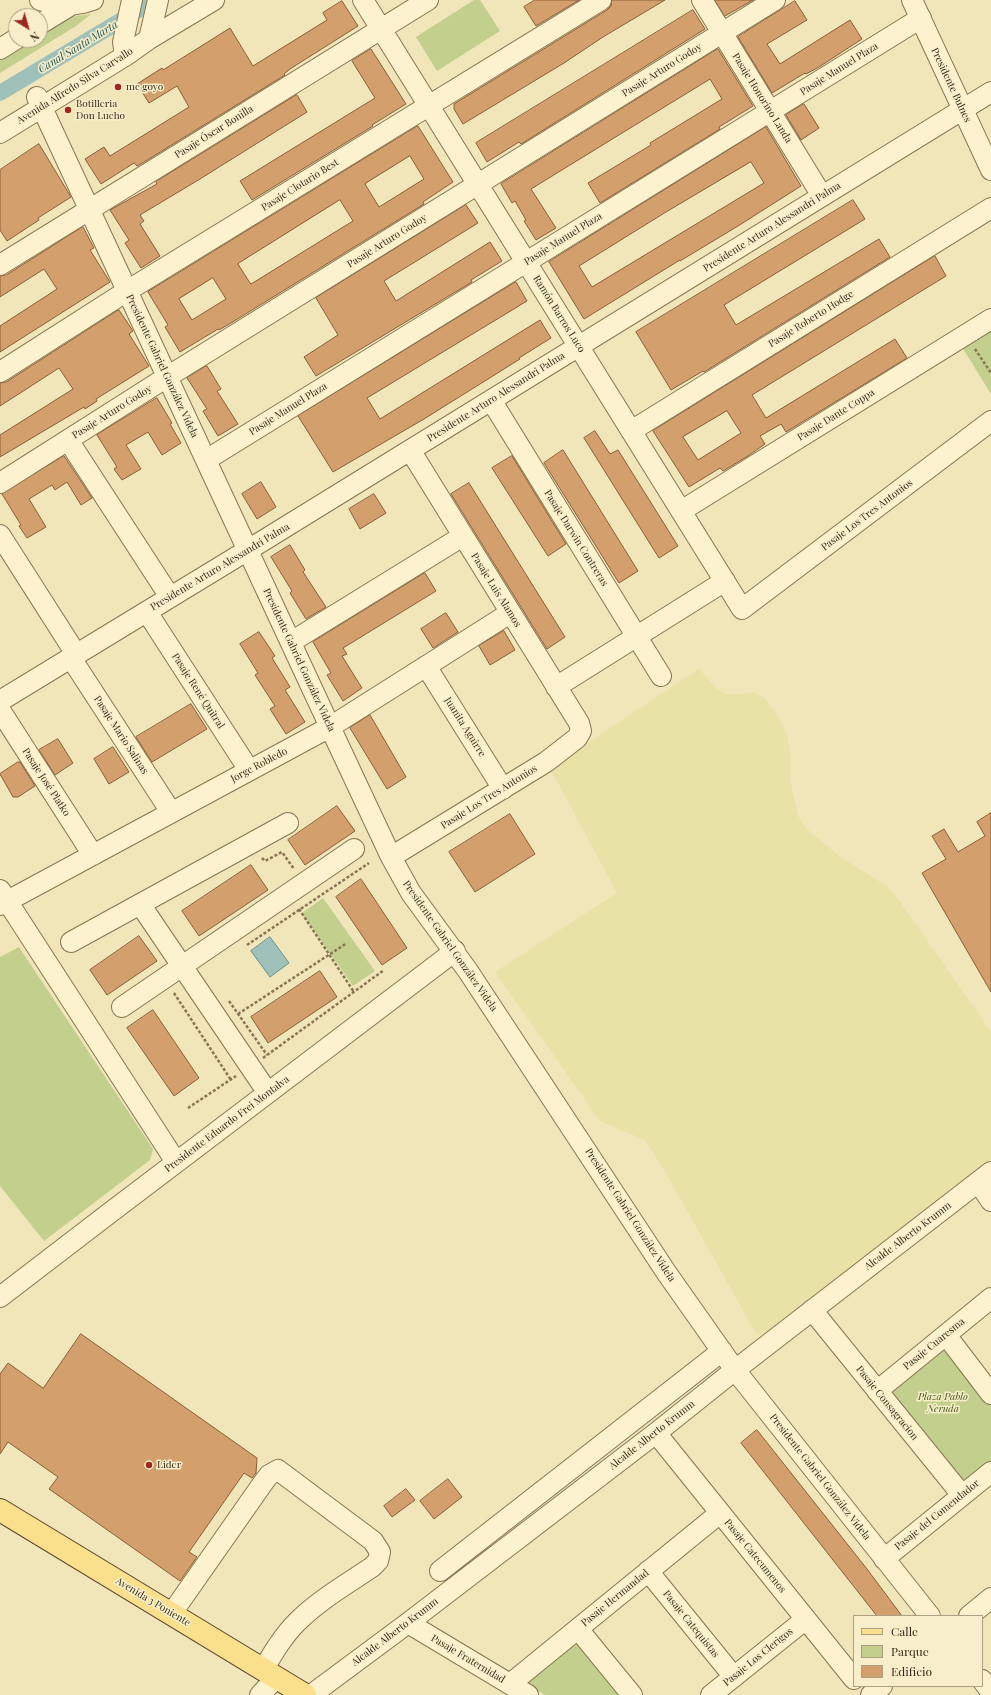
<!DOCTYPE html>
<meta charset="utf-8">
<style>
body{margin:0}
#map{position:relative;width:991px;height:1695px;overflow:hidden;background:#f1e5ba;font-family:"Playfair Display",serif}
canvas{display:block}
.legend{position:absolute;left:853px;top:1615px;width:130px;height:72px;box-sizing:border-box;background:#f8efca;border:1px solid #aba083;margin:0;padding:5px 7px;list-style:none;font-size:12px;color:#372a19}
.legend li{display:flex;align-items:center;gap:8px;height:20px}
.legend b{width:20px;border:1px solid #aba083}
.north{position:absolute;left:8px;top:8px;width:40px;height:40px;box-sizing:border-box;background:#f8efca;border:1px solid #aba083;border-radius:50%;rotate:143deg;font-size:11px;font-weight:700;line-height:16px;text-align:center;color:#372a19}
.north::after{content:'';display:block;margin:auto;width:14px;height:18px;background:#9d271e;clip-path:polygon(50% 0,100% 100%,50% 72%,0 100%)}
</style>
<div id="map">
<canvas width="991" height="1695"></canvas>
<ul class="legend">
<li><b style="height:5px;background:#fae08c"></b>Calle</li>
<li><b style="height:11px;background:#c3d08d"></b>Parque</li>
<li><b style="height:11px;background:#d39f6c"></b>Edificio</li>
</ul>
<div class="north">N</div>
</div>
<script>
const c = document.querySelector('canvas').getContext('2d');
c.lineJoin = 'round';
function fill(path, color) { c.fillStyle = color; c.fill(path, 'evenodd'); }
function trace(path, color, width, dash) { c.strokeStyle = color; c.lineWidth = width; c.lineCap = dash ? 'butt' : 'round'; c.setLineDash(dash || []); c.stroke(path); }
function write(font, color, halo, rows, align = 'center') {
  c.font = font + ' "Playfair Display",serif'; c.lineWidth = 3; c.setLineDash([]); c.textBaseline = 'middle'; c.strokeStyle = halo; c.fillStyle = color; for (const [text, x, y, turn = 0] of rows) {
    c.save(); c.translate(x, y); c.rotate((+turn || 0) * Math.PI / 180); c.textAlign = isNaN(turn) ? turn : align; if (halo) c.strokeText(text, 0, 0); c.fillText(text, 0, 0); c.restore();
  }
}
fill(new Path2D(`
 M699,669L716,688L725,694H740L752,692L761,695L765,698L781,722L788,738L791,759L790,780L798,816L807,829L839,856L888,887L901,903L991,1032V1159L773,1329L759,1334L755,1332L666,1173L645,1140L600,1121L495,972L617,893L550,768Z`), '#e8e2a6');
fill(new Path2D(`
 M474,0H480L500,31L437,71L416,37Z
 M91,14L76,26L0,73V55L25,40H40V31L70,17Z
 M991,328V394L962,347Z
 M323,898L375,971L353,986L302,913Z
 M19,947L153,1149L150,1160L44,1241L0,1186V957Z
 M942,1344L991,1398V1469L959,1486L887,1389Z
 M577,1638L623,1695H545L522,1682Z`), '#c3d08d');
const water = new Path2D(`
 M270,937L289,963L270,977L251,951Z`);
fill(water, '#9fc1ba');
trace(water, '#668f88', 1);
trace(new Path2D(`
 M0,93L155,0`), '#9fc1ba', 16);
const building = new Path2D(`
 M535,0H579L536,26L524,7Z
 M612,0H665L603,37L564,63L463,124L454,109V104L607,10L611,6Z
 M715,0H753L725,16Z
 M342,1L358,26L290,69L284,74L285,75L144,162L137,166L134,163L101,184L85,159L104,147L110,156L189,107L177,86L149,103L137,84L162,68L163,70L230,28L253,66L327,20L323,13Z
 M795,1L807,20L767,44L780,64L850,20L862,39L819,67L806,74L805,73L772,93L738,37Z
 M693,10L705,29L521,144L519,142L487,162L476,143Z
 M371,49L406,104L372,125L373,126L252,200L240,181L375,98L352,61Z
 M718,49L753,106L719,127L720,129L600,203L588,183L651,145L650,143L722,99L710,79L531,189L556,228L536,240L524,221L526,220L515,201L512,203L501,184Z
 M297,95L307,112L200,179L140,215L144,221L140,224L160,256L141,268L125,243L129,240L110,210L157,184L156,182Z
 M804,104L819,128L801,140L786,115Z
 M418,126L453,182L423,202L424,204L231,323L219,330L218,329L180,352L165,327L168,325L148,292ZM410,156L424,179L379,207L365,184ZM340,200L353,221L251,284L250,283L238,264L239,263ZM213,278L226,299L192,320L179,299Z
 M766,127L801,186L738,226L680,261V260L584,319L549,262ZM751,162L764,183L592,287L579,266L666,212Z
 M39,144L71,197L38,218L39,220L7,241L0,230V170Z
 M853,200L865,219L724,305L736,325L879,239L890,257L704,372L703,371L671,390L636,332Z
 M466,205L478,223L384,281L396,301L490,242L502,261L471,280L472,282L316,376L304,357L338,335L316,298Z
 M83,227L94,248L90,250L110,282L0,352V326L57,289L44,269L0,297V276L6,275Z
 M935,256L946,276L752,395L766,418L895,339L907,358L786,432L781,424L760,436L765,444L748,456L723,471L720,468L689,487L653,431ZM727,411L741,433L698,460L683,437Z
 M516,282L527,301L367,398L380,419L540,320L551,338L519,358L520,359L424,419L333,472L298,416Z
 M119,310L133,331L129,334L149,366L96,399L97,401L85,409L84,407L0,457V435L73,389L59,368L0,406V383L6,382Z
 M207,366L221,389L217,391L238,424L218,436L203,411L207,409L187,378Z
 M157,398L172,423L170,424L181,443L162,455L148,432L126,445L141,469L122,480L114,469L117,467L97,435Z
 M595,431L610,454L618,450L678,546L659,558L584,438Z
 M563,450L638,571L619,583L544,463Z
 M64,456L92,498L81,505L67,482L55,490L52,485L29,499L46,527L27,538L19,526L21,525L2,494Z
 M512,456L566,544L548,556L492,468Z
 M261,482L276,507L257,519L242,494Z
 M469,483L565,637L547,649L451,494Z
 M374,494L386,513L360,529L349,509Z
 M290,545L305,570L303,572L326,607L306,619L290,593L292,591L271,557Z
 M425,573L436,591L343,648L347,654L342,656L362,688L343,701L327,675L331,673L313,642Z
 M446,613L458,632L433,648L421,629Z
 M504,631L515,650L490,665L479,646Z
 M259,632L275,656L272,658L290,687L285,690L305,722L286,734L270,709L275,706L255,675L258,673L240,644Z
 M191,704L207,729L152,762L136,737Z
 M370,715L406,777L387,789L350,728Z
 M58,739L73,763L55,775L39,750Z
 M113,747L129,772L109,784L94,759Z
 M18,762H20L35,786L18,797H13L0,774Z
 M337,806L355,831L305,865L288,840Z
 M991,813V992L922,873L946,859L932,836L944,829L958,852L985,836L977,822Z
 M510,814L535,854L475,892L449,852Z
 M251,865L268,890L199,936L182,911Z
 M361,879L407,948L382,965L336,897Z
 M139,936L157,961L107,995L90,970Z
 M320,971L337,997L268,1043L251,1017Z
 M153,1010L199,1078L174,1096L127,1028Z
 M81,1334L257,1458L256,1473L252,1478L244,1473L189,1552L197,1557L180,1581L49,1489L58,1477L8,1442L0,1454V1374L8,1363L43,1388Z
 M757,1430L867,1569L902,1616H877L741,1443Z
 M448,1479L462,1497L434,1519L420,1501Z
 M406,1489L415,1500L392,1517L384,1506Z`);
fill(building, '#d39f6c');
trace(building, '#8a5e37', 1);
const minor = new Path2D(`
 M40,0L55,4L71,5
 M363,0L742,609L991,421
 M702,0L822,196
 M912,0L991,170
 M40,24L71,5L83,3L93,0
 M149,39L158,0
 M0,49L16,39
 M125,56L123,42L132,0
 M37,97L330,727L391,857L411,893L468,971L666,1272L735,1370L930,1616
 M0,133L125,56L149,39L214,0
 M0,265L428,0
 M0,372L127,291L601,0
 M491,400L661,676
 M631,431L991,208
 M68,440L170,597
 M206,460L921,18
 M0,483L167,377L775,0
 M681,511L991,319
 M0,535L76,654
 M147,612L249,770
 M291,642L463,536
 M71,658L171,812
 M426,666L503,789
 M556,687L725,581
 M0,701L261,542L991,92
 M0,710L93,855
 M391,857L546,762L577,738L581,731L579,723L410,450
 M0,890L176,1162
 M140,904L268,1093
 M0,905L330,727L510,613
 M71,942L288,823
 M122,1007L354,849
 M978,1182L991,1201
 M0,1297L107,1215L455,951
 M812,1310L962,1495
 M946,1335L991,1394
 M877,1391L991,1298
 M656,1433L854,1679
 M884,1559L991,1472
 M440,1571L722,1351
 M648,1571L734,1677
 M172,1613L263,1483L269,1475L278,1470L373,1541L380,1552L378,1561L372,1567C347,1584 319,1600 297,1622C283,1636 273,1653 263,1670
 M969,1616L991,1598
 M408,1623L528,1695
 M578,1629L632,1695
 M982,1680L991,1692
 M510,1684L720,1513
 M260,1695L276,1678
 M311,1695L408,1623L656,1433L735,1370L991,1172
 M711,1695L806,1619
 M871,1695L882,1686`);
const major = new Path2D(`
 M0,1510L305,1695`);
trace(minor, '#897453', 22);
trace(major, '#564128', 24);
trace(new Path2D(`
 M975,349L991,373
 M262,858L265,861L282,852L294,869
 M299,909L354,992
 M247,945L369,863
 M174,993L231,1080
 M229,1001L267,1055
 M238,1014L347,943
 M263,1058L384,970
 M188,1108L236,1076`), '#897453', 2.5, [3, 2]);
trace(minor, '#fcf2cd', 20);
trace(major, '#fae08c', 22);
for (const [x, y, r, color] of [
 [118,87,4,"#9d271e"],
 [68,110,4,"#9d271e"],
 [149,1465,4,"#9d271e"]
]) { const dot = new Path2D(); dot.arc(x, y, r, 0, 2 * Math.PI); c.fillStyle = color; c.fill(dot); trace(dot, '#f8efca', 1.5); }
write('10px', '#372a19', '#f8efca', [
 ["Pasaje Manuel Plaza",839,69,-32],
 ["Pasaje Arturo Godoy",662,70,-32],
 ["Presidente Bulnes",951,85,65],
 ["Avenida Alfredo Silva Carvallo",75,86,-32],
 ["Pasaje Honorino Landa",762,98,58],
 ["Pasaje Óscar Bonilla",214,132,-32],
 ["Pasaje Clotario Best",300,185,-32],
 ["Presidente Arturo Alessandri Palma",772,227,-32],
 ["Pasaje Manuel Plaza",563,239,-32],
 ["Pasaje Arturo Godoy",387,241,-32],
 ["Ramón Barros Luco",559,314,58],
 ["Pasaje Roberto Hodge",811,319,-32],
 ["Presidente Gabriel González Videla",162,366,65],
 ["Presidente Arturo Alessandri Palma",496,397,-32],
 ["Pasaje Manuel Plaza",288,409,-32],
 ["Pasaje Arturo Godoy",112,412,-32],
 ["Pasaje Dante Coppa",836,415,-32],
 ["Pasaje Los Tres Antonios",867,515,-37],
 ["Pasaje Darwin Contreras",576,538,58],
 ["Presidente Arturo Alessandri Palma",220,567,-31],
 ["Pasaje Luis Alamos",496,590,58],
 ["Presidente Gabriel González Videla",299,660,65],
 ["Pasaje René Quitral",198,691,57],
 ["Juanita Aguirre",465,727,58],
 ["Pasaje Mario Salinas",121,735,57],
 ["Jorge Robledo",259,765,-28],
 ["Pasaje José Platko",46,782,57],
 ["Pasaje Los Tres Antonios",489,797,-32],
 ["Presidente Gabriel González Videla",450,946,55],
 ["Presidente Eduardo Frei Montalva",227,1124,-37],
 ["Presidente Gabriel González Videla",630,1215,57],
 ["Alcalde Alberto Krumm",908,1236,-37],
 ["Pasaje Cuaresma",934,1344,-39],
 ["Pasaje Consagracion",887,1403,51],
 ["Alcalde Alberto Krumm",652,1435,-38],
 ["Presidente Gabriel González Videla",820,1477,52],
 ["Pasaje del Comendador",937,1515,-39],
 ["Pasaje Catecumenos",755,1556,51],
 ["Pasaje Hermandad",615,1598,-39],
 ["Avenida 3 Poniente",153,1602,31],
 ["Pasaje Catequistas",691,1624,51],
 ["Alcalde Alberto Krumm",395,1632,-37],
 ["Pasaje Los Clerigos",758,1657,-39],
 ["Pasaje Fraternidad",468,1659,31]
]);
write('10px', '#372a19', '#f8efca', [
 ["mc goyo",126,87],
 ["Botilleria",76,104],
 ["Don Lucho",76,116],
 ["Lider",157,1465]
], 'left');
write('italic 10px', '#43551e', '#f8efca', [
 ["Plaza Pablo",943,1397],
 ["Neruda",943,1409]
]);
write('italic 11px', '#275758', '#f8efca', [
 ["Canal Santa Marta",78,47,-31]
]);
</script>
